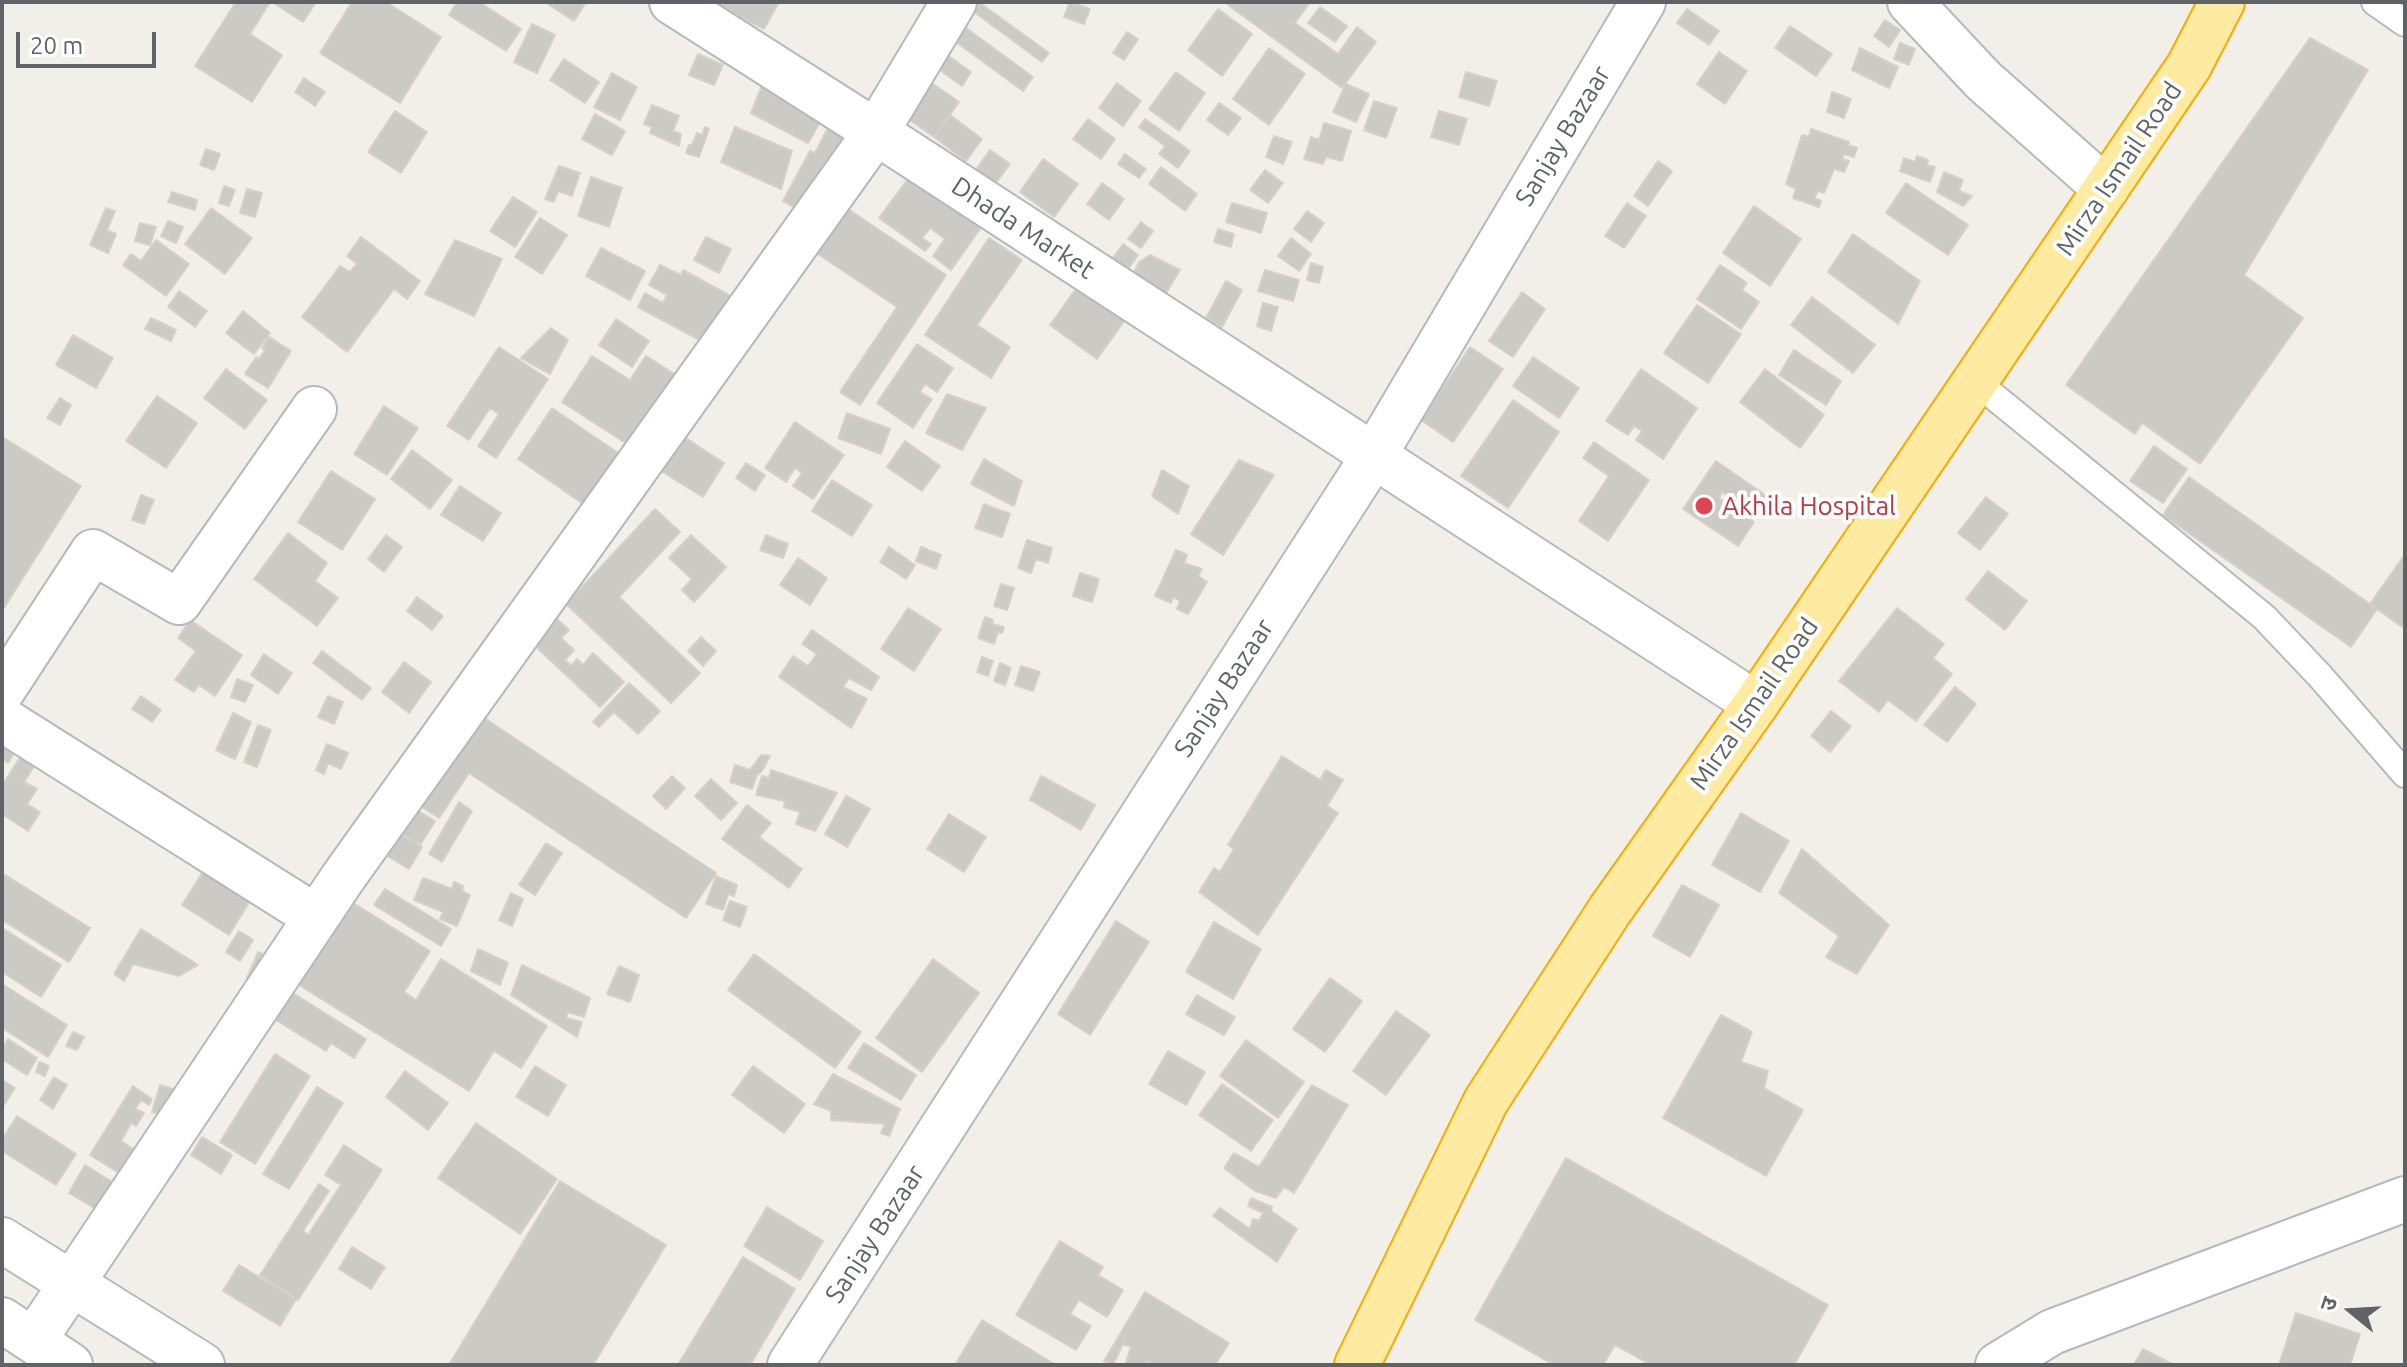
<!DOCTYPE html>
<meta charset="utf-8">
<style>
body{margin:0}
#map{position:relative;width:2407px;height:1367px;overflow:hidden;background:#f1efe8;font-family:Ubuntu,"Noto Sans Devanagari",sans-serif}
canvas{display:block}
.frame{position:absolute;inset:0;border:4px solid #5f6368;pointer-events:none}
.north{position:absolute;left:2311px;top:1271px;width:80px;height:80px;-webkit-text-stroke:6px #fff;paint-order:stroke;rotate:288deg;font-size:22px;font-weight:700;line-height:32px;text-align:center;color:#5f6368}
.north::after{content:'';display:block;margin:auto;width:28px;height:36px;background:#5f6368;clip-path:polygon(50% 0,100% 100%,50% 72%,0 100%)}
.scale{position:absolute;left:16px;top:32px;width:140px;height:36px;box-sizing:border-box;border:4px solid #5f6368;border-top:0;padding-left:10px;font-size:24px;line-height:28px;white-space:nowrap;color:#5f6368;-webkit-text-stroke:6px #fff;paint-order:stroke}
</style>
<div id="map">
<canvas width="2407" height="1367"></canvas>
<div class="frame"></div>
<div class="north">उ</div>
<div class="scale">20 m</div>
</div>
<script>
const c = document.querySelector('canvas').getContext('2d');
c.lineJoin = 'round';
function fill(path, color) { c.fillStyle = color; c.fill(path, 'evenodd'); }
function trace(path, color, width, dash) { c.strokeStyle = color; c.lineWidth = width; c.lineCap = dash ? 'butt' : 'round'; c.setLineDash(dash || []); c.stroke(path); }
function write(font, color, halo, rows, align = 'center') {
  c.font = font + ' Ubuntu,sans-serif'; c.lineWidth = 8; c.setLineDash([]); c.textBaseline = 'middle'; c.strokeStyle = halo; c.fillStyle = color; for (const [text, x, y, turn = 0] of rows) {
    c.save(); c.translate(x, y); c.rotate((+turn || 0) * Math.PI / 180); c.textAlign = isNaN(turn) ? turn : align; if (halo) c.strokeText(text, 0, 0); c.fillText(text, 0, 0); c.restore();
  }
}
const building = new Path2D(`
 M236,2H270L250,34L282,55L252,102L195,66Z
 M272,2H316L303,22Z
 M352,2H386L441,37L400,103L320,53Z
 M457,2H479L521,29L506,51L449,15Z
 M549,2H586L574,21L548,4Z
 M712,2H779L764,29Z
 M1070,2L1090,9L1084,24L1064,17Z
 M1230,2H1310L1295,23L1338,54L1357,27L1376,42L1342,88L1228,5Z
 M980,3L1049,53L1042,62L974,12Z
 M1320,7L1347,26L1335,42L1308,23Z
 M1218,9L1252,34L1222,76L1188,50Z
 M1687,9L1719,31L1709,45L1677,23Z
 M1885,20L1900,30L1889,47L1874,36Z
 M532,24L555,35L537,73L514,62Z
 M962,25L1033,77L1023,91L952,39Z
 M1790,26L1832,54L1816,76L1775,48Z
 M1127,32L1138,39L1124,60L1113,53Z
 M2310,38L2368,70L2244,275L2303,318L2200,464L2142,423L2135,434L2066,385Z
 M1900,43L1915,49L1909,65L1894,59Z
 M1269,48L1305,74L1269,125L1233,99Z
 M1860,48L1898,67L1889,88L1852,70Z
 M943,52L971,72L962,86L933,65Z
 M1719,52L1747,71L1725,104L1697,84Z
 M698,54L723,65L714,85L689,75Z
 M564,59L599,82L585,103L550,80Z
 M1176,72L1205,93L1179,131L1149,109Z
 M1466,72L1497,81L1489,106L1459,97Z
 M612,73L637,87L620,120L594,107Z
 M922,76L959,102L934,137L897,111Z
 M304,78L325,92L315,106L295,92Z
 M763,82L826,112L808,143L751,113Z
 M1117,83L1141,101L1123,126L1099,108Z
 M1346,84L1369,94L1356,122L1333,112Z
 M1832,92L1851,99L1844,118L1827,112Z
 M1374,101L1397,108L1386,138L1364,130Z
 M1219,103L1241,118L1228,135L1207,120Z
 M652,105L679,116L673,131L681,134L679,146L650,133L652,127L644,124Z
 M395,111L427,132L401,173L368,152Z
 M1439,111L1467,119L1459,145L1431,137Z
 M595,114L625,131L612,155L582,139Z
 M835,114L862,128L811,217L783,201L810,151L815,153Z
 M950,115L982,139L966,161L934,137Z
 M1088,119L1115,139L1101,159L1073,139Z
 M1145,119L1190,151L1178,168L1159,154L1165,146L1139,127Z
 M1324,123L1351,131L1342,161L1326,157L1323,164L1304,159L1311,137L1319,140Z
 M705,127L709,129L699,157L686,153L689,145H692L697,133L702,135Z
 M735,127L792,151L781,189L721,162Z
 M1811,129L1849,142L1848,145L1857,148L1854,157L1844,154L1842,159L1849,161L1844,172L1834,169L1824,193L1818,191L1814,198L1821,201L1819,207L1793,198L1796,189L1786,184L1802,135L1809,137Z
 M1274,136L1292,142L1283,164L1266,157Z
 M206,149L220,154L214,170L200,165Z
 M990,150L1010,164L992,188L973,174Z
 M1125,154L1146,169L1139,178L1118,164Z
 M1917,156L1928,160L1927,165L1935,167L1930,182L1900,171L1904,158L1915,162Z
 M1043,159L1078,184L1054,217L1020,192Z
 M1658,161L1672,171L1648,206L1634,196Z
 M559,166L580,173L572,196L558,191L554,202L545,199Z
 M1161,167L1197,194L1185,211L1149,184Z
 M1265,170L1283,183L1268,203L1250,190Z
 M914,171L985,222L951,270L933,256L945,239L930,228L922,238L931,244L925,251L879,218Z
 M1944,172L1963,180L1959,191L1972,196L1963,206L1937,192Z
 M591,177L622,188L609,227L578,216Z
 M1102,183L1124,199L1109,220L1087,204Z
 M1906,183L1968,225L1948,255L1886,213Z
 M224,186L235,190L229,206L219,203Z
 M247,189L262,193L255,217L240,213Z
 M172,192L197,200L195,210L168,202Z
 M513,197L537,212L515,247L490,231Z
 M839,203L946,275L860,405L840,392L897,307L809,248Z
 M1232,203L1267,213L1261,233L1226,222Z
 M1627,203L1646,216L1624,248L1605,236Z
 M1754,206L1801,239L1770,286L1723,253Z
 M106,208L115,211L107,230L116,234L108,253L90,245Z
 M211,208L252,238L225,274L185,244Z
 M1307,211L1324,223L1311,242L1294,229Z
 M540,218L567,235L542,274L515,257Z
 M168,221L183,227L176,243L161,236Z
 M1141,222L1153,231L1141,248L1128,239Z
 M140,223L156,227L150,245L135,241Z
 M1218,229L1234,234L1231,247L1214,242Z
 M1853,234L1920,281L1898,324L1828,272Z
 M361,237L420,281L407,299L394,289L347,352L302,317L340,266L350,272L357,264L347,256Z
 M706,237L731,249L719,273L694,260Z
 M989,238L1022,260L977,325L1010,347L991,378L925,335Z
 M1291,238L1311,254L1299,271L1278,256Z
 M156,240L189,264L166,296L123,265L131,254L141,261Z
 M455,240L502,259L474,316L425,294Z
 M1123,244L1138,255L1123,276L1108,265Z
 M601,248L645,271L630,300L586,276Z
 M1150,255L1180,270L1163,298L1132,278L1139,262Z
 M1311,263L1323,267L1319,283L1307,280Z
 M660,265L681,275L683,270L736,299L711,346L638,307L645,293L663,303L667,295L649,285Z
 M1720,265L1747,283L1742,290L1759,302L1741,329L1697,299Z
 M1265,270L1299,280L1293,301L1258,291Z
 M1083,279L1130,313L1097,359L1050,325Z
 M1226,281L1242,290L1222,327L1206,318Z
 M179,291L207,311L195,327L168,307Z
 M1522,292L1545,309L1513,357L1489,341Z
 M1812,297L1875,345L1853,373L1791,325Z
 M1263,303L1278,307L1271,331L1257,326Z
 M1697,305L1741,334L1708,383L1664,353Z
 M243,311L270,333L254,354L226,333Z
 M151,318L176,330L171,341L145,329Z
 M616,319L649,341L632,367L599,345Z
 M551,328L568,340L550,374L521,358Z
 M73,335L113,358L96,388L56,365Z
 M269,337L291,351L268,388L245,374L256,357L259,359L265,350L262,348Z
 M917,344L953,368L937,392L925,384L920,392L932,399L913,428L877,403Z
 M499,347L548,379L496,458L478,446L499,414L490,408L469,440L447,426Z
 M1470,347L1503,369L1453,442L1421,420Z
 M1794,350L1841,381L1826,405L1779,375Z
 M592,356L630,380L646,356L676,375L630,446L562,402Z
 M1533,357L1579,388L1559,418L1513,386Z
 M226,369L267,400L245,429L204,398Z
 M1641,369L1697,408L1663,459L1636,440L1642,431L1634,426L1628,435L1606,421Z
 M1765,369L1824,415L1800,448L1740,402Z
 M947,394L986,408L962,450L926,433Z
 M157,396L197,423L166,468L126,441Z
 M60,398L71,405L60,425L47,418Z
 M1513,400L1559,432L1508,508L1461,476Z
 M384,406L418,428L387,475L354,454Z
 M552,408L627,459L592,510L518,459Z
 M847,413L890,429L881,454L838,438Z
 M795,422L844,455L813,499L793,486L802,473L795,468L786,482L765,468Z
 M675,431L724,463L703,497L653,466Z
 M4,438L81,486L2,611V441Z
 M905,441L940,466L922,491L887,467Z
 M1594,442L1649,480L1608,541L1579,521L1609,476L1583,458Z
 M2154,446L2187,469L2163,503L2130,481Z
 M412,450L452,480L430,509L391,479Z
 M984,459L1022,481L1014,506L971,484Z
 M1239,460L1274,475L1223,555L1191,534Z
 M1716,461L1768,497L1757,515L1722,492L1719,498L1754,522L1738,546L1683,509Z
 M746,463L765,475L755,491L736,478Z
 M1162,470L1189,486L1178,514L1152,496Z
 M331,471L375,499L342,550L298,522Z
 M2189,477L2377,609L2351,647L2163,515Z
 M832,480L872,505L852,536L812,511Z
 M460,486L501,513L483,541L441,515Z
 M141,495L154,500L144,524L132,520Z
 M1986,497L2008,514L1980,550L1958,533Z
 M984,504L1010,514L1002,537L975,528Z
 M655,509L680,532L619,597L700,673L671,703L566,604Z
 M288,533L327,563L315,581L338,598L317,626L254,579Z
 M386,535L402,547L384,572L368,559Z
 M691,535L726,567L694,602L682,590L692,579L669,558Z
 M766,535L788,544L783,558L760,550Z
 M1027,540L1052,548L1048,563L1036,559L1031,573L1018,568Z
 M889,547L915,565L906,579L880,562Z
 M921,547L941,555L936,569L916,561Z
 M1176,550L1187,555L1184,563L1202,569L1198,576L1207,582L1188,614L1177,609L1180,601L1173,597L1171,603L1155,596Z
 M2405,554V629L2370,604Z
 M798,558L827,578L810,605L780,585Z
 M1988,571L2027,601L2005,630L1966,599Z
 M1080,573L1099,579L1092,602L1073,596Z
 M1001,584L1014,588L1007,610L994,606Z
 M417,597L443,616L432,630L407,611Z
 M908,608L941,629L914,671L881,649Z
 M1897,608L1944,644L1933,658L1952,674L1916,721L1888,700L1879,712L1839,681Z
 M555,617L569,630L561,638L574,650L565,660L571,666L577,659L583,665L593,653L624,682L600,707L531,642Z
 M985,617L993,620L992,624L1004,627L1002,633L998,632L994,644L978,638Z
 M190,620L242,655L215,696L199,685L194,692L175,680L196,651L178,638Z
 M812,630L879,677L871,690L849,678L843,687L867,699L851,728L779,677L793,656L808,666L817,654L802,644Z
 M701,637L716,651L703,666L688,651Z
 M322,651L371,688L362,700L313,663Z
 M264,654L292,673L278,694L251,675Z
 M982,657L993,661L988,676L977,672Z
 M404,662L431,682L409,713L382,692Z
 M1000,663L1011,668L1005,685L994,681Z
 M1021,666L1040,672L1033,691L1015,685Z
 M237,679L253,685L245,702L231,697Z
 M629,683L660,711L638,734L614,712L599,727L593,722Z
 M1955,687L1976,704L1947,742L1924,725Z
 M141,696L161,710L152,722L132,709Z
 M328,696L343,702L334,724L318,717Z
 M474,711L716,873L686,918L469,773L439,818L414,802Z
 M1831,711L1851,726L1830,752L1811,736Z
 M233,713L251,722L235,759L216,750Z
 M258,725L271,730L257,767L244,762Z
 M5,741L17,748L8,763L2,759V746Z
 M327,744L348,753L341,769L328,763L324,774L316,770Z
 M22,754L36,763L24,782L37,789L27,804L40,812L28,831L2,814V786Z
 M761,755L770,756L762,771L757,775L752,789L730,782L735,765L750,770Z
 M1282,756L1320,780L1326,770L1343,780L1327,806L1338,813L1258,935L1199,892L1214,868L1220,872L1234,849L1228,845Z
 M771,770L837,793L815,831L796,824L800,812L784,807L785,801L756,795L762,776L769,778Z
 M672,776L685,788L666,809L653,796Z
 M1041,776L1095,805L1081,830L1030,800Z
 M711,779L737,803L721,820L695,796Z
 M846,796L870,809L847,847L825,834Z
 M459,802L472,811L442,862L429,854Z
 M405,803L435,821L420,845L390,828Z
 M747,805L771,823L759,837L802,869L789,888L722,839Z
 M1741,813L1789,841L1760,892L1712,865Z
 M949,814L986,837L964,872L927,849Z
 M390,828L422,847L409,869L377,850Z
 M546,843L562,853L535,895L519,885Z
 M1802,849L1889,925L1857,974L1826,957L1839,936L1779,893Z
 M211,859L258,888L229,935L182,905Z
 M2,873L90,928L69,962L2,920Z
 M716,876L737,885L734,896L728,894L723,910L706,904Z
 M423,878L452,889L454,882L463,886L462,891L470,895L457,926L440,919L443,912L414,900Z
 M1682,885L1719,905L1690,957L1653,936Z
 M385,889L451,929L441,946L374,905Z
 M511,893L523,899L512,926L499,920Z
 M339,894L430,951L404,992L416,1000L441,959L547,1026L521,1068L494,1051L469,1091L286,977Z
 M730,901L747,907L740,927L723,920Z
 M1116,921L1149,942L1090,1035L1058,1014Z
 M1214,922L1261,949L1233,999L1186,972Z
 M2,928L61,965L41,997L2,972Z
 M141,929L198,965L179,976L133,964L124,981L114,974Z
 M239,931L253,940L240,961L226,952Z
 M478,949L508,963L500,985L471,971Z
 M258,952L277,961L264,986L247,978Z
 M754,954L861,1032L835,1068L728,990Z
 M933,959L979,993L922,1072L876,1038Z
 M522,965L590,998L584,1017L568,1012L566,1018L582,1022L577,1037L511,995Z
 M619,966L639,975L630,1002L607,994Z
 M1330,978L1362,1001L1325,1052L1293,1029Z
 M277,983L366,1039L354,1058L331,1043L326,1051L260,1010Z
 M2,984L67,1025L48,1057L2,1028Z
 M1197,995L1235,1017L1224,1035L1186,1014Z
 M1396,1011L1430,1035L1386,1095L1353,1071Z
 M1721,1015L1752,1032L1741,1062L1768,1071L1764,1088L1803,1110L1766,1176L1663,1118Z
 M73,1032L84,1037L77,1050L66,1046Z
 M8,1039L37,1058L27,1075L2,1059V1049Z
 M1246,1040L1304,1082L1278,1118L1220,1076Z
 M864,1043L916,1075L901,1100L848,1068Z
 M1168,1051L1205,1072L1186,1105L1149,1084Z
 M275,1054L310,1076L255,1164L220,1142Z
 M39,1062L49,1066L45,1076L36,1072Z
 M535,1066L566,1085L548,1116L516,1097Z
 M753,1066L805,1104L784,1133L732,1095Z
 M405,1071L448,1103L428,1130L386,1097Z
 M833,1074L900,1109L889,1136L881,1133L885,1124L831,1120V1111L814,1104Z
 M54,1077L67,1085L53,1109L40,1100Z
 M2,1080L15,1088L4,1105L2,1104Z
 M1222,1084L1273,1120L1251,1151L1199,1115Z
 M160,1085L179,1091L170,1118L152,1112Z
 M1312,1085L1348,1105L1294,1193L1284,1187L1276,1198L1255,1191L1224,1168L1234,1153L1259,1167Z
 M133,1086L152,1099L149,1105L141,1100L135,1109L144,1113L136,1126L131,1123L121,1141L144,1156L129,1179L90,1155Z
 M317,1087L343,1103L289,1189L263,1174Z
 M17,1116L76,1154L56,1185L2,1151V1140Z
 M476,1123L557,1179L520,1234L438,1178Z
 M202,1137L232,1155L221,1174L191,1155Z
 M344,1145L382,1170L298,1300L260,1275L319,1184L329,1191L303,1231L308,1235L341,1185L325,1175Z
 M1566,1158L1828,1305L1794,1365H1651L1615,1345L1603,1365H1554L1475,1320Z
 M85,1165L125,1190L109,1217L69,1193Z
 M560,1181L666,1245L593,1365H449Z
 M1251,1198L1272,1207L1271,1211L1297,1229L1277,1262L1213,1216L1220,1208L1250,1229L1253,1219L1259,1221L1263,1213L1248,1206Z
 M767,1207L823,1241L800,1280L744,1246Z
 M1060,1241L1103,1267L1098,1275L1123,1290L1107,1317L1079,1300L1070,1314L1091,1326L1076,1350L1016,1315Z
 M352,1247L385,1267L371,1289L339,1269Z
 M743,1257L795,1289L750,1365H678Z
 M239,1265L296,1299L280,1326L223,1291Z
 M1145,1292L1229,1343L1215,1365H1154L1147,1361L1144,1365H1125L1131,1347L1123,1344L1113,1365L1104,1361Z
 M2296,1313L2360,1334L2350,1365H2279Z
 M982,1320L1056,1365H955Z
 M2143,1349L2174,1365H2134Z`);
fill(building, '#cccac5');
trace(building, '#d6d1c6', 2);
const service = new Path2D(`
 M2375,2L2405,23
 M1975,381L2264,617L2320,676L2405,774`);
const minor = new Path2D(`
 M672,2L876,132L1756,704
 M1910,2L1983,80L2106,189
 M2,691L93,552L179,602L314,409
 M2,719L316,917
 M34,1340L342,879L876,132L954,2
 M1998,1365L2052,1332L2405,1199`);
const tertiary = new Path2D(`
 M2,1240L202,1365
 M2,1320L70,1365
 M790,1365L1373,457L1643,2`);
const trunk = new Path2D(`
 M1357,1365L1486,1101L1610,910L1756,704L2189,66L2222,2`);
trace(service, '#b5b8bc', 30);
trace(minor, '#b5b8bc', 48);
trace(tertiary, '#b5b8bc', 48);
trace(trunk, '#f9ab00', 48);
trace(service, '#fff', 26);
trace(minor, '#fff', 44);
trace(tertiary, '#fff', 44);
trace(trunk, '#feeaa1', 44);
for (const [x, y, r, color] of [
 [1704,506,10,"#e0444e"]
]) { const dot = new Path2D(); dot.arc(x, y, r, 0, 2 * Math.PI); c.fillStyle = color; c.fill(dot); trace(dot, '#fff', 3); }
write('26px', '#5f6368', '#fff', [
 ["Sanjay Bazaar",1563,136,-59],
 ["Mirza Ismail Road",2119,169,-56],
 ["Dhada Market",1023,228,33],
 ["Sanjay Bazaar",1224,688,-57],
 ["Mirza Ismail Road",1754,704,-55],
 ["Sanjay Bazaar",875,1234,-57]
]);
write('26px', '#be3a42', '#fff', [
 ["Akhila Hospital",1722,506]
], 'left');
</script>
